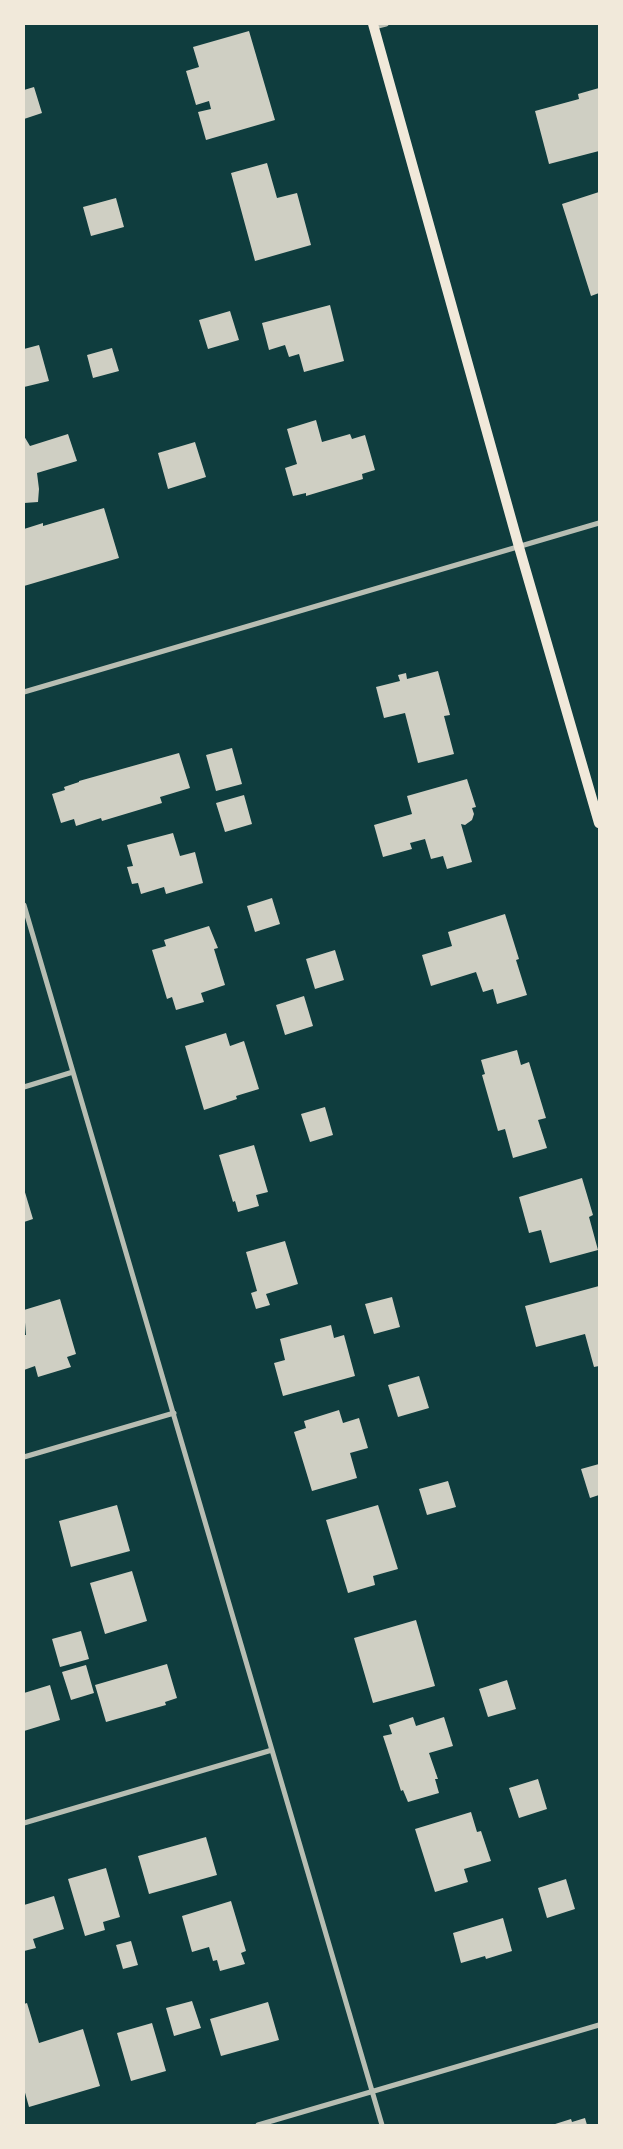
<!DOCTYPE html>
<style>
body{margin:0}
#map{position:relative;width:623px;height:2149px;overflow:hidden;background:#0f3d3e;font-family:"Public Sans",sans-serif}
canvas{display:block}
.frame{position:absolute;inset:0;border:25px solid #f1e9da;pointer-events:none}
</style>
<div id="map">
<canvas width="623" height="2149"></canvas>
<div class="frame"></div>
</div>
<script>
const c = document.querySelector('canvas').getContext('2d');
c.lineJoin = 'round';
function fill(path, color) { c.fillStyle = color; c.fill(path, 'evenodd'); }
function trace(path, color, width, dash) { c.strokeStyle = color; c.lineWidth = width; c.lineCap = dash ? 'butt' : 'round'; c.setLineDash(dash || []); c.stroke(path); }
fill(new Path2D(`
 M249,31L275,120L206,140L198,112L211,109L209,101L196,105L186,71L199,67L193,47Z
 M34,87L42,113L24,119V90Z
 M599,88V151L549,164L535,111L579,99L578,94Z
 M267,163L277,198L297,193L311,245L255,261L231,173Z
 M599,192V293L591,296L562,204Z
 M116,198L124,227L91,236L83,207Z
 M330,305L344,361L304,372L299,354L289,357L285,345L269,350L262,323Z
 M230,311L239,340L208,349L199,320Z
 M39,345L49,381L24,387V349Z
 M112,348L119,371L93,378L87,355Z
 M316,420L322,442L350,434L352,439L365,435L375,470L362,474L363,479L306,496V493L293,496L285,468L297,464L287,429Z
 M68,434L77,461L37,473L39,489L38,502L24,503V436L30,446Z
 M195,442L206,477L168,489L158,453Z
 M104,508L119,558L24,586V529L43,523V526Z
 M438,671L450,715L444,716L454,754L418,763L405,713L384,718L376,687L400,681L398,675L406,673L407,679Z
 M232,748L242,784L216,791L206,755Z
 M179,753L190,788L160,797L162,803L102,821L101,818L76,826L74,819L61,823L52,794L65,790L64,787L79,782V781Z
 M467,779L476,807L472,808L474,814L472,820L465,825L461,824L472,862L447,869L443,856L431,859L425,839L410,843L412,849L383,857L374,825L412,814L407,796Z
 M244,795L252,824L225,832L216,803Z
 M173,833L180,856L195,852L203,883L166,894L164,887L141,894L138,883L132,884L127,867L133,866L127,845Z
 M272,898L280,924L255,932L247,906Z
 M505,914L519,959L516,960L527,995L497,1004L493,989L483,992L476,972L431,986L422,955L452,946L448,932Z
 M209,926L218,948L214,949L225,985L201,993L204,1002L176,1010L172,997L167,999L152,950L166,946L164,940Z
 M335,950L344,980L315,989L306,959Z
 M304,996L313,1026L285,1035L276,1005Z
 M226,1033L230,1046L244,1041L259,1089L236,1096L237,1099L204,1110L185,1046Z
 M517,1050L521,1065L529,1062L546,1118L538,1120L547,1148L513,1158L505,1129L498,1131L482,1075L485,1074L481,1060Z
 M325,1107L333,1135L310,1142L301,1114Z
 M254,1145L268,1192L256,1195L259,1206L238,1212L235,1201L233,1202L219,1155Z
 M582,1178L593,1215L589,1217L598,1250L550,1263L541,1230L529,1233L519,1197Z
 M24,1189L33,1219L24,1222Z
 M285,1241L298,1284L266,1294L270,1305L256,1309L251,1293L257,1291L246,1252Z
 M599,1286V1366L594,1367L585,1334L536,1347L525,1306Z
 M392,1297L400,1327L374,1334L365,1304Z
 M60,1299L76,1354L67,1357L71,1367L38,1377L35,1366L24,1370V1335H26L24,1310Z
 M331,1325L334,1338L344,1335L355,1376L283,1396L274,1363L285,1360L280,1339Z
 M419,1376L429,1408L398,1417L388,1385Z
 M339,1410L343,1423L359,1418L368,1448L350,1453L357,1478L312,1491L294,1432L306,1428L304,1421Z
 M599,1464V1495L590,1498L581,1469Z
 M448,1481L456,1507L427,1515L419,1489Z
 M117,1505L130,1551L71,1567L59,1521Z
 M378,1505L398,1569L373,1576L375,1585L348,1593L326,1520Z
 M132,1571L147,1621L105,1634L90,1583Z
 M416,1620L435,1686L373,1703L354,1638Z
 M81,1631L89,1659L60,1667L52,1639Z
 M167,1664L177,1698L165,1702L166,1705L106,1722L95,1685Z
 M86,1665L94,1693L71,1700L62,1672Z
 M507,1680L516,1709L488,1717L479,1689Z
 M50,1685L60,1720L24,1731V1693Z
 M413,1717L416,1726L444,1717L453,1746L429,1753L438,1779H435L439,1793L408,1802L403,1790L401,1791L383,1736L392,1734L389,1725Z
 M538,1779L547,1809L519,1818L509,1788Z
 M471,1812L477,1832L481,1831L491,1861L464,1869L468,1882L435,1892L415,1829Z
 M206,1837L217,1875L149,1894L138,1856Z
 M106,1868L120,1917L103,1922L105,1930L85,1936L68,1879Z
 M566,1879L575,1909L547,1918L538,1888Z
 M54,1896L64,1929L33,1939L36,1948L24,1951V1905Z
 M231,1901L246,1951L241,1953L245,1964L220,1971L217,1960L213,1961L209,1947L192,1952L182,1916Z
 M503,1918L512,1951L486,1959L485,1956L461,1963L453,1933Z
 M131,1941L138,1965L123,1969L116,1945Z
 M192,2001L201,2028L174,2036L166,2008Z
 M268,2002L279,2040L221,2056L210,2019Z
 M27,2003L39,2043L83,2029L100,2086L29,2107L24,2089V2004Z
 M152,2023L166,2071L131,2081L117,2033Z
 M585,2118L587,2125H552L571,2119L572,2122Z`), '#cfcfc3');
trace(new Path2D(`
 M374,27L386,24
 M24,692L599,523
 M24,905L382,2125
 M24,1087L73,1072
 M24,1457L174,1413
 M24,1823L272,1750
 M258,2125L599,2025`), '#b8beb3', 5);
trace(new Path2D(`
 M373,24L519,547L599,823`), '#f1e9da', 10);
</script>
